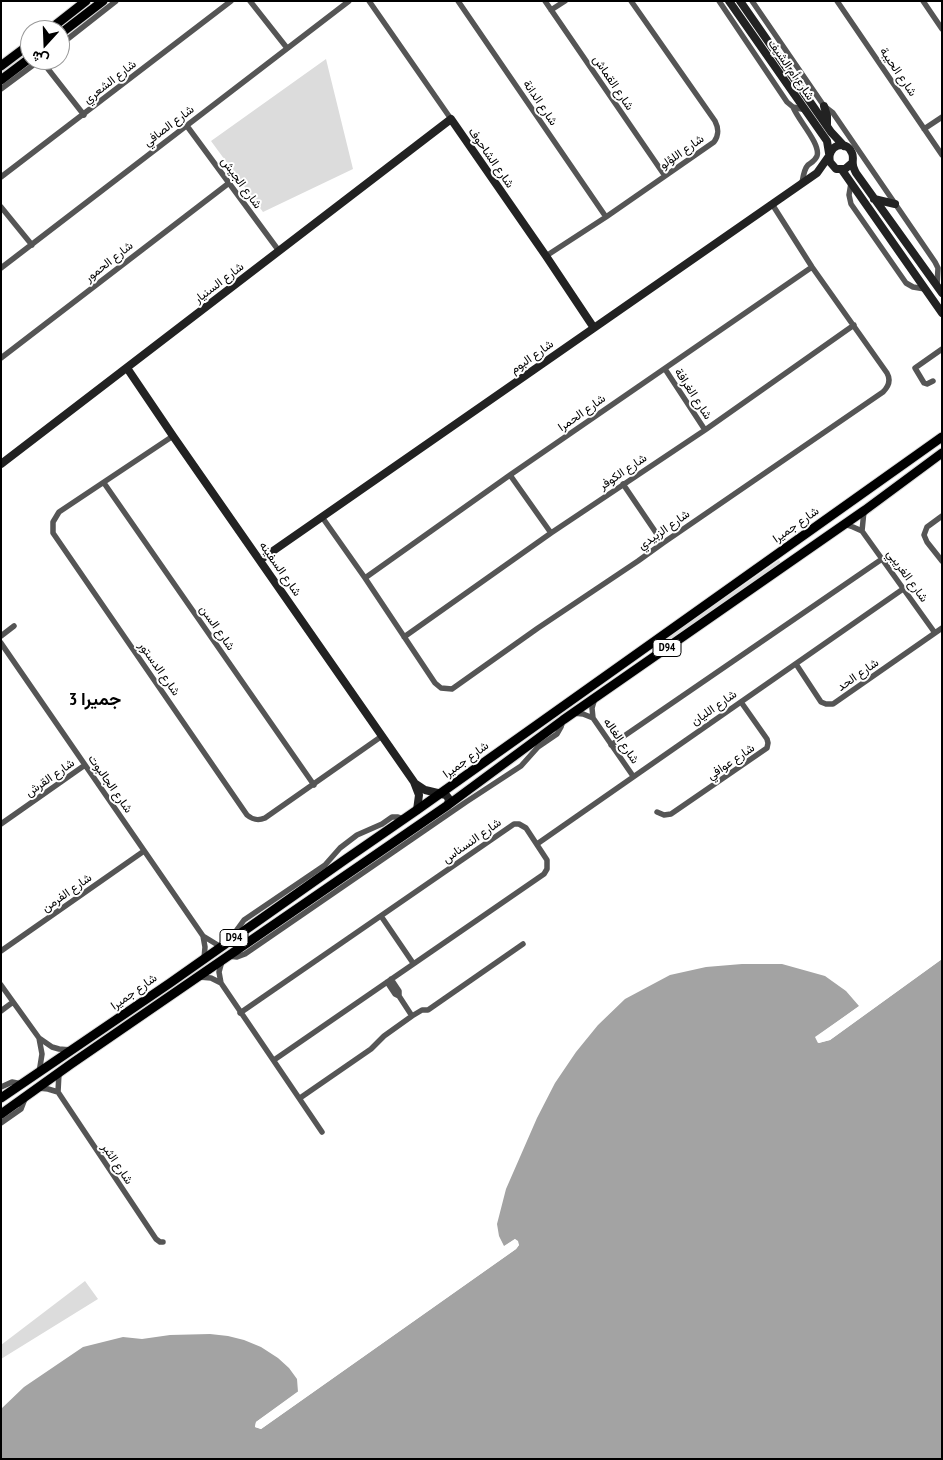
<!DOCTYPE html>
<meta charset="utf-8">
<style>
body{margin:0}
#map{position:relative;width:943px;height:1460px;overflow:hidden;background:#fff;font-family:"PT Sans Narrow",Vazirmatn,sans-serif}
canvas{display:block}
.frame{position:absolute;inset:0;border:2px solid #000;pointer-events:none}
.north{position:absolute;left:20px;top:20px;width:50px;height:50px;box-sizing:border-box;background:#fff;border:1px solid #999;border-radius:50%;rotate:200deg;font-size:14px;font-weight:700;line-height:20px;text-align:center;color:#000}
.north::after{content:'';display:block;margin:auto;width:18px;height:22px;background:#000;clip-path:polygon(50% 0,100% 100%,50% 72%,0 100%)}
</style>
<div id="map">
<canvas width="943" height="1460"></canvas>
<div class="frame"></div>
<div class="north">ش</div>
</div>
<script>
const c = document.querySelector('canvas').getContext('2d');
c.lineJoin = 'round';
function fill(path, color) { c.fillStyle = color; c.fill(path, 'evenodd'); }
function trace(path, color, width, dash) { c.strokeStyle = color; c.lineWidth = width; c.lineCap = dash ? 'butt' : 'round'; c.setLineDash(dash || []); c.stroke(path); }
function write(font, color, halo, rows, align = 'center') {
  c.font = font + ' "PT Sans Narrow",Vazirmatn,sans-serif'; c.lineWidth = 4; c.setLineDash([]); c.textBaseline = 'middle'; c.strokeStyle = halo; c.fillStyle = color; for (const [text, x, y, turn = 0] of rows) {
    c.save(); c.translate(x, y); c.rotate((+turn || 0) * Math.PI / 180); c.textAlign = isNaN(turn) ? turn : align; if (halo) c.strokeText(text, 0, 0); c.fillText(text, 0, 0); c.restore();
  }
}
fill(new Path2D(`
 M326,59L353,169L263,212L211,141Z
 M779,560L781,563L659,648L657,645Z
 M85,1281L98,1299L1,1359V1345Z`), '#dcdcdc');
fill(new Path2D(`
 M942,959V1459H1V1409L24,1387L83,1347L123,1337L142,1339L170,1335L210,1334L228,1336L244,1340L261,1347L278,1358L289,1368L297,1379L298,1392L256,1422L255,1427L261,1429L516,1249L519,1245L515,1239L504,1246L499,1236L497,1224L506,1189L537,1118L555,1083L576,1052L598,1025L625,999L670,975L706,967L742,964H782L825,976L846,991L859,1006L816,1037L819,1043L830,1040Z`), '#a3a3a3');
fill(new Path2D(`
 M942,956V959L830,1040L818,1043L815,1037L861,1005V1008L819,1038L820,1040L829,1038Z
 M515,1239L518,1241L519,1245L516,1249L261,1429L255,1427L256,1422L300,1390V1393L258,1423V1426L261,1427L514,1247L517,1245L515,1242L505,1249L502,1248Z`), '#fff');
const primary = new Path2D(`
 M49,30L86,1
 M60,34L103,1
 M1,66L30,44
 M1,80L30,58
 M1,1098L170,983L346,859L417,810L942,437
 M1,1114L71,1064L448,805L563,720L865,510L942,453`);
trace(primary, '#dbdbdb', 11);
trace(new Path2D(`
 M250,1L287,48
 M369,1L451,119
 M458,1L606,217
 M545,1L665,176
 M719,1L787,102L793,107L806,110
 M752,1L824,106L833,113L935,262L938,268L937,286
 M837,1L942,155
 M923,1L942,29
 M551,10L565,1
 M60,45L116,1
 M41,60L84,115
 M1,89L40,60
 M793,107C798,120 821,144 817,156C815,161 812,162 808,165C804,169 803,177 802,183
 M187,126L279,251
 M924,129L942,117
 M1,177L231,1
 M851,183L849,195L851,204L906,283L913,287L925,289
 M1,207L32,245
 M546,256L606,217L714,142C719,135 719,129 715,121L631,1
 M1,268L349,1
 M1,358L229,183
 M665,369L705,430
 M933,381L927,384L924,383L915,368L942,349
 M173,436L59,512L53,522V533L247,815C253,820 258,821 265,818L382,736
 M510,475L551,533
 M104,483L314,785
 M623,484L663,543
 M942,516L927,527L924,535L927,542L942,561
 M322,517L365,578L435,683L441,688L452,689L538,628L638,561L663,543L883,392C889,386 891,380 887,373L812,267L772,204
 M844,524L853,527L862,531L935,633
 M862,531L864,511
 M365,578L510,475L812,267
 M1,636L14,626
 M404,637L551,533L705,430L854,325
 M1,643L203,936L221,947
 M796,664L821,702L826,704H833L942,628
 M595,698L592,708L593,718L633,776
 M573,713L583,714L593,718
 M611,745L882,559
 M657,812L664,815L671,814L767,748L768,743L767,739L741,702
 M1,824L85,765
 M537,844L903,589
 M381,916L413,963
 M203,936L205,947L204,959
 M232,938L236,931L244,920L325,865L340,848L357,835L382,824L392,817H398L404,819
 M1,951L144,851
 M228,956L237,957L245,954L466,802L521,766L538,747L557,734L561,727L563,720
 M199,977L211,978L221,983L322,1132
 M391,979L399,991V996
 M387,982L395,994L399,996L412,1016
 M221,983L219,972L222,961
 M1,985L39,1038L52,1047L59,1049L71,1050
 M1,1011L13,1002
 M240,1013L514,824H519L526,828L547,860V869L544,874L274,1060
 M39,1073L42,1054L39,1038
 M59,1073L58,1092L156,1239L160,1242H163
 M1,1087L12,1082L22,1084
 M38,1088L48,1089L58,1092
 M300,1098L371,1049L384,1036L412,1016L422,1010H428L523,944
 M1,1123L21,1109L26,1096`), '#555', 5.5);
trace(new Path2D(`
 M729,1L827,141L829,153
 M740,1L831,132L844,146
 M824,106L827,116V126
 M852,163L845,169H836L830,162C826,146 846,138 852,153C854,157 852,161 853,165C853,167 855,171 856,173L942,293
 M842,170L942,313
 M874,199L895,204
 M127,368L173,436L414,782L419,795L417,810
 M1,464L451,119L546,256L594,328
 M260,560L817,173L829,156
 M416,784L425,790L446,795L449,799L448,804`), '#222', 8);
trace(primary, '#000', 9);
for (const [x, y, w] of [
 [667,648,28],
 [234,938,28]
]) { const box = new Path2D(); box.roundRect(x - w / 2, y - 8.5, w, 17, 4); c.fillStyle = '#fff'; c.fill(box); trace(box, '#000', 1); }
write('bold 11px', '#000', null, [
 ["D94",667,648],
 ["D94",234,938]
]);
write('12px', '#000', '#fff', [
 ["شارع أم الشيف",791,70,55],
 ["شارع الحيبة",898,72,56],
 ["شارع الشعري",110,82,-38],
 ["شارع القماش",613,83,56],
 ["شارع الدانة",540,103,56],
 ["شارع الصافي",169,126,-37],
 ["شارع اللؤلو",682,152,-35],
 ["شارع الشاحوف",491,158,55],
 ["شارع الجيش",241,183,54],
 ["شارع الحمور",109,262,-38],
 ["شارع السنيار",219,283,-37],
 ["شارع البوم",532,357,-35],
 ["شارع الغرافة",693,394,57],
 ["شارع الحمرا",582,413,-35],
 ["شارع الكوفر",623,472,-34],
 ["شارع جميرا",796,525,-35],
 ["شارع الزبيدي",664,530,-35],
 ["شارع السفينه",280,569,55],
 ["شارع الغريبي",907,576,54],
 ["شارع السن",217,628,55],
 ["شارع الدستور",159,669,55],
 ["شارع الحد",858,675,-35],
 ["شارع الليان",714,708,-35],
 ["شارع الغاله",621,741,55],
 ["شارع جميرا",466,760,-36],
 ["شارع عوافي",731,762,-34],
 ["شارع القرش",50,778,-35],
 ["شارع الجالبوت",110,784,55],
 ["شارع النسناس",472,841,-35],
 ["شارع الفرمن",67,893,-35],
 ["شارع جميرا",134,992,-35],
 ["شارع الثبر",117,1164,56]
]);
write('bold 18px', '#000', '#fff', [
 ["جميرا 3",95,700]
]);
</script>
